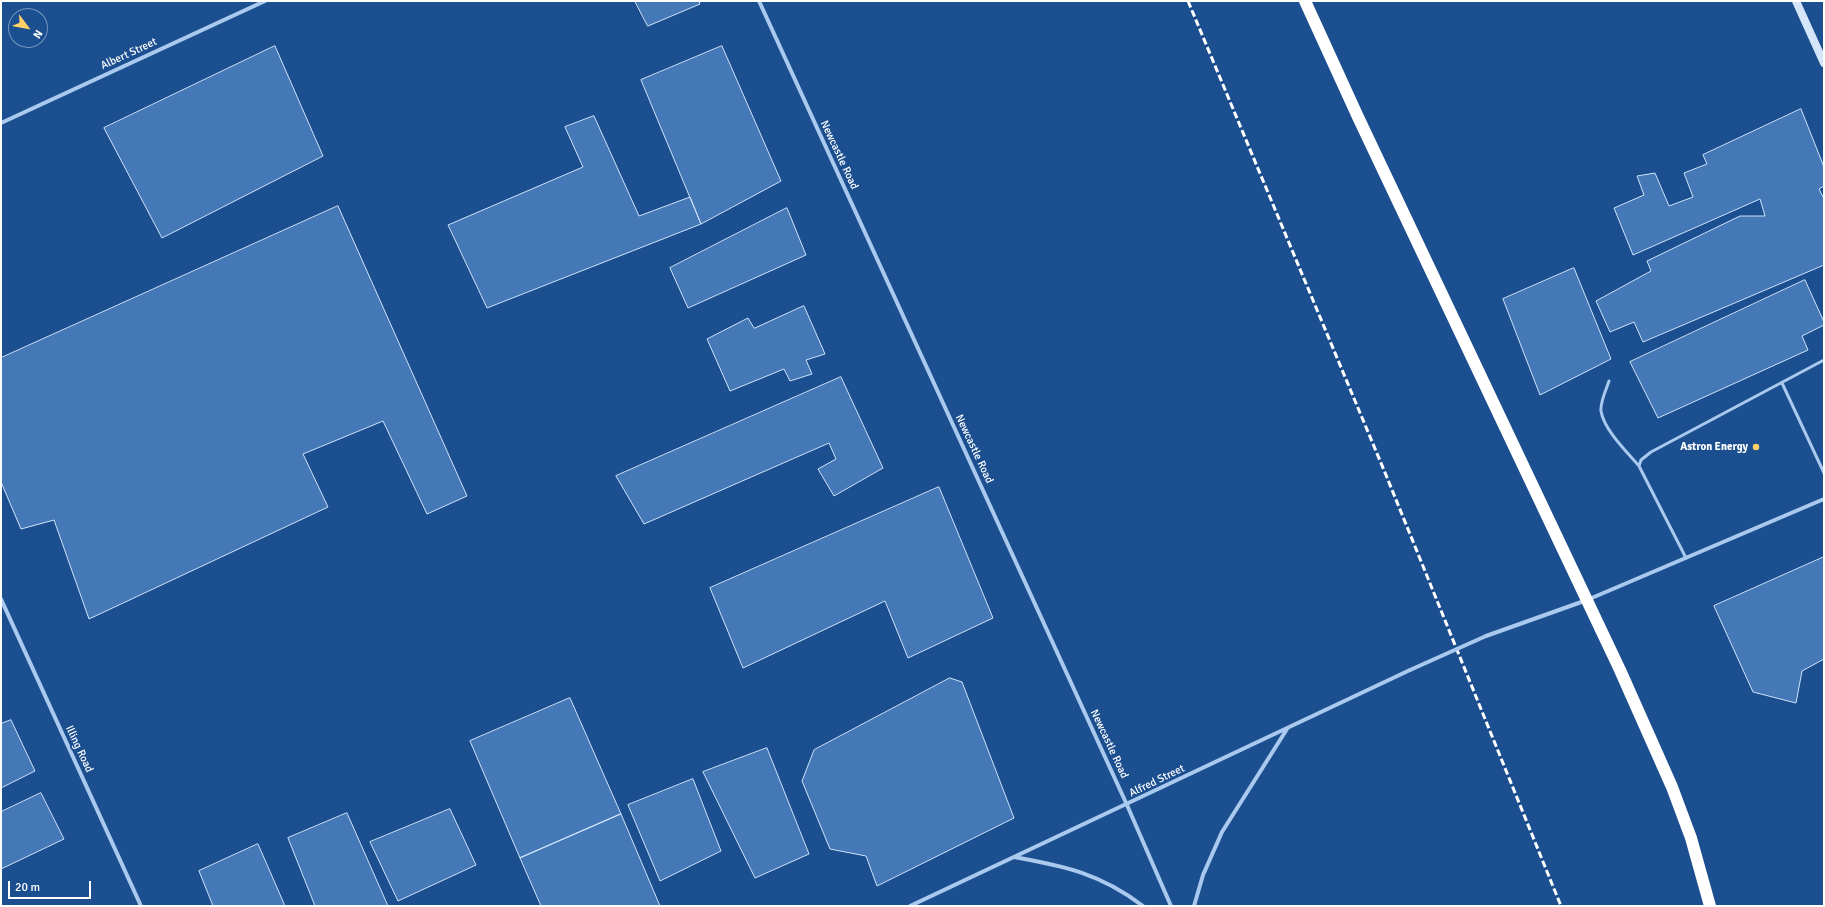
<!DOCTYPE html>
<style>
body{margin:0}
#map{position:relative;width:1825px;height:907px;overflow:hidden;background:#1b4f8f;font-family:Signika,sans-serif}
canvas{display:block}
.frame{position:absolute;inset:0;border:2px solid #fff;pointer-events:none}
.north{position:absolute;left:8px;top:8px;width:40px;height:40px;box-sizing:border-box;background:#1b4f8f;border:1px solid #7695bc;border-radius:50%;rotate:122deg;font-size:11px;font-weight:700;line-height:16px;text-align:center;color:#fff}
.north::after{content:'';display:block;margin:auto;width:14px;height:18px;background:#ffd166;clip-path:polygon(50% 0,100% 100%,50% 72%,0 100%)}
.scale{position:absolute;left:8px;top:881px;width:83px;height:18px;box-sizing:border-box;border:2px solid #fff;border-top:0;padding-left:5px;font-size:12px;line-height:14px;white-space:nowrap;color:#fff;-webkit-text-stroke:3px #1b4f8f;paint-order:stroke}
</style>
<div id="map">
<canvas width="1825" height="907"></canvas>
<div class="frame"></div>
<div class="north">N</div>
<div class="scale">20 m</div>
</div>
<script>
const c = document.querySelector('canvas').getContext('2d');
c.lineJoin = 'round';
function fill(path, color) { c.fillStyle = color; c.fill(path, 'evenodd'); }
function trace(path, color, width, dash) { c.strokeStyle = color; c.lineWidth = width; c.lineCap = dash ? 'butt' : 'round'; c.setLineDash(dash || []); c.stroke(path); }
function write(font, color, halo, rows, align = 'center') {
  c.font = font + ' Signika,sans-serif'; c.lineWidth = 4; c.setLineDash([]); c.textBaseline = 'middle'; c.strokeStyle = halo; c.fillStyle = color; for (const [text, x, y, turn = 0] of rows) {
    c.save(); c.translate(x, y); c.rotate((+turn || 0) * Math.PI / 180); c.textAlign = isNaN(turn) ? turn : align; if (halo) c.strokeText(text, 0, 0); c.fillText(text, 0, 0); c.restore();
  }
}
const building = new Path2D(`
 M635,1H699L700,4L648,26Z
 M275,46L323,156L162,238L104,128Z
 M722,46L781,181L701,224L641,80Z
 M1801,109L1824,167V186L1819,189L1824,199V265L1643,342L1634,322L1610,332L1596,301L1651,271L1647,261L1740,216H1765L1760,199L1633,255L1614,208L1644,195L1637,176L1655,173L1669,206L1693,197L1684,173L1707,164L1703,155Z
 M594,116L639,216L690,197L701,224L487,308L448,225L583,167L565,127Z
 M338,206L467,496L427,514L383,421L303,454L328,507L89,619L54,520L21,529L1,482V358Z
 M787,208L806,255L688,308L670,268Z
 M1574,268L1611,359L1540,395L1503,299Z
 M1805,280L1824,322V325L1802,336L1808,350L1658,418L1630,362Z
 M804,306L825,354L806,360L812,374L790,381L784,369L730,391L707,339L748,318L754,328Z
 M841,377L883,468L834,496L818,469L836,459L829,443L644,524L616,476Z
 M939,487L993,618L908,658L885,601L743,668L710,588Z
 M1824,557V659L1802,671L1796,703L1753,692L1714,606Z
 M950,678L962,682L1014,818L877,886L866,856L830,849L802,781L814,750Z
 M570,698L621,814L520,858L470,741Z
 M11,720L35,771L1,788V724Z
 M767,748L809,854L755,878L703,772Z
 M693,779L721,851L660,881L628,805Z
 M41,793L64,839L1,869V812Z
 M450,809L476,865L398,901L370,842Z
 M347,813L388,906H315L288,838Z
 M621,814L660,906H541L520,858Z
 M258,844L285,906H213L199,871Z`);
fill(building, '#4478b7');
trace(building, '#cfe3fa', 1);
trace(new Path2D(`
 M1609,381C1606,390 1600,402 1601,411C1604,430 1627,452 1639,466
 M1782,383L1824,473
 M1686,558L1639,466L1641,460L1651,452L1824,360`), '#a9c9ee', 3);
trace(new Path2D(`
 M759,1L1127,805L1171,906
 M1,123L265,1
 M1,599L141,906
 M1486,636L1587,600L1824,499
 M1014,857C1065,866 1101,874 1143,906
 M910,906L1410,670
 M1194,906L1203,875L1222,832L1287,729`), '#a9c9ee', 4);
trace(new Path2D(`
 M1796,1L1824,63`), '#d6e6fa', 8);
trace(new Path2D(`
 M1305,1L1358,117L1620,670L1672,787L1691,838L1710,906`), '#fff', 12);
trace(new Path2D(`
 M1188,1L1386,475L1561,906`), '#fff', 3, [7, 3]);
trace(new Path2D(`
 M1410,670L1486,636`), '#a9c9ee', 4);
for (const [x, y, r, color] of [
 [1756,447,4,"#ffd166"]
]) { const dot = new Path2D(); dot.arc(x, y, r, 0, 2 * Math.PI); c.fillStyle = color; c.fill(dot); trace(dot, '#1b4f8f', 1.5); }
write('11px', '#fff', '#1b4f8f', [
 ["Albert Street",129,54,-25],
 ["Newcastle Road",839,155,65],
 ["Newcastle Road",974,449,65],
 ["Newcastle Road",1109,744,65],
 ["Illing Road",79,749,65],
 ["Alfred Street",1157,781,-26]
]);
write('bold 11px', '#fff', '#1b4f8f', [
 ["Astron Energy",1748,447]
], 'right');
</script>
